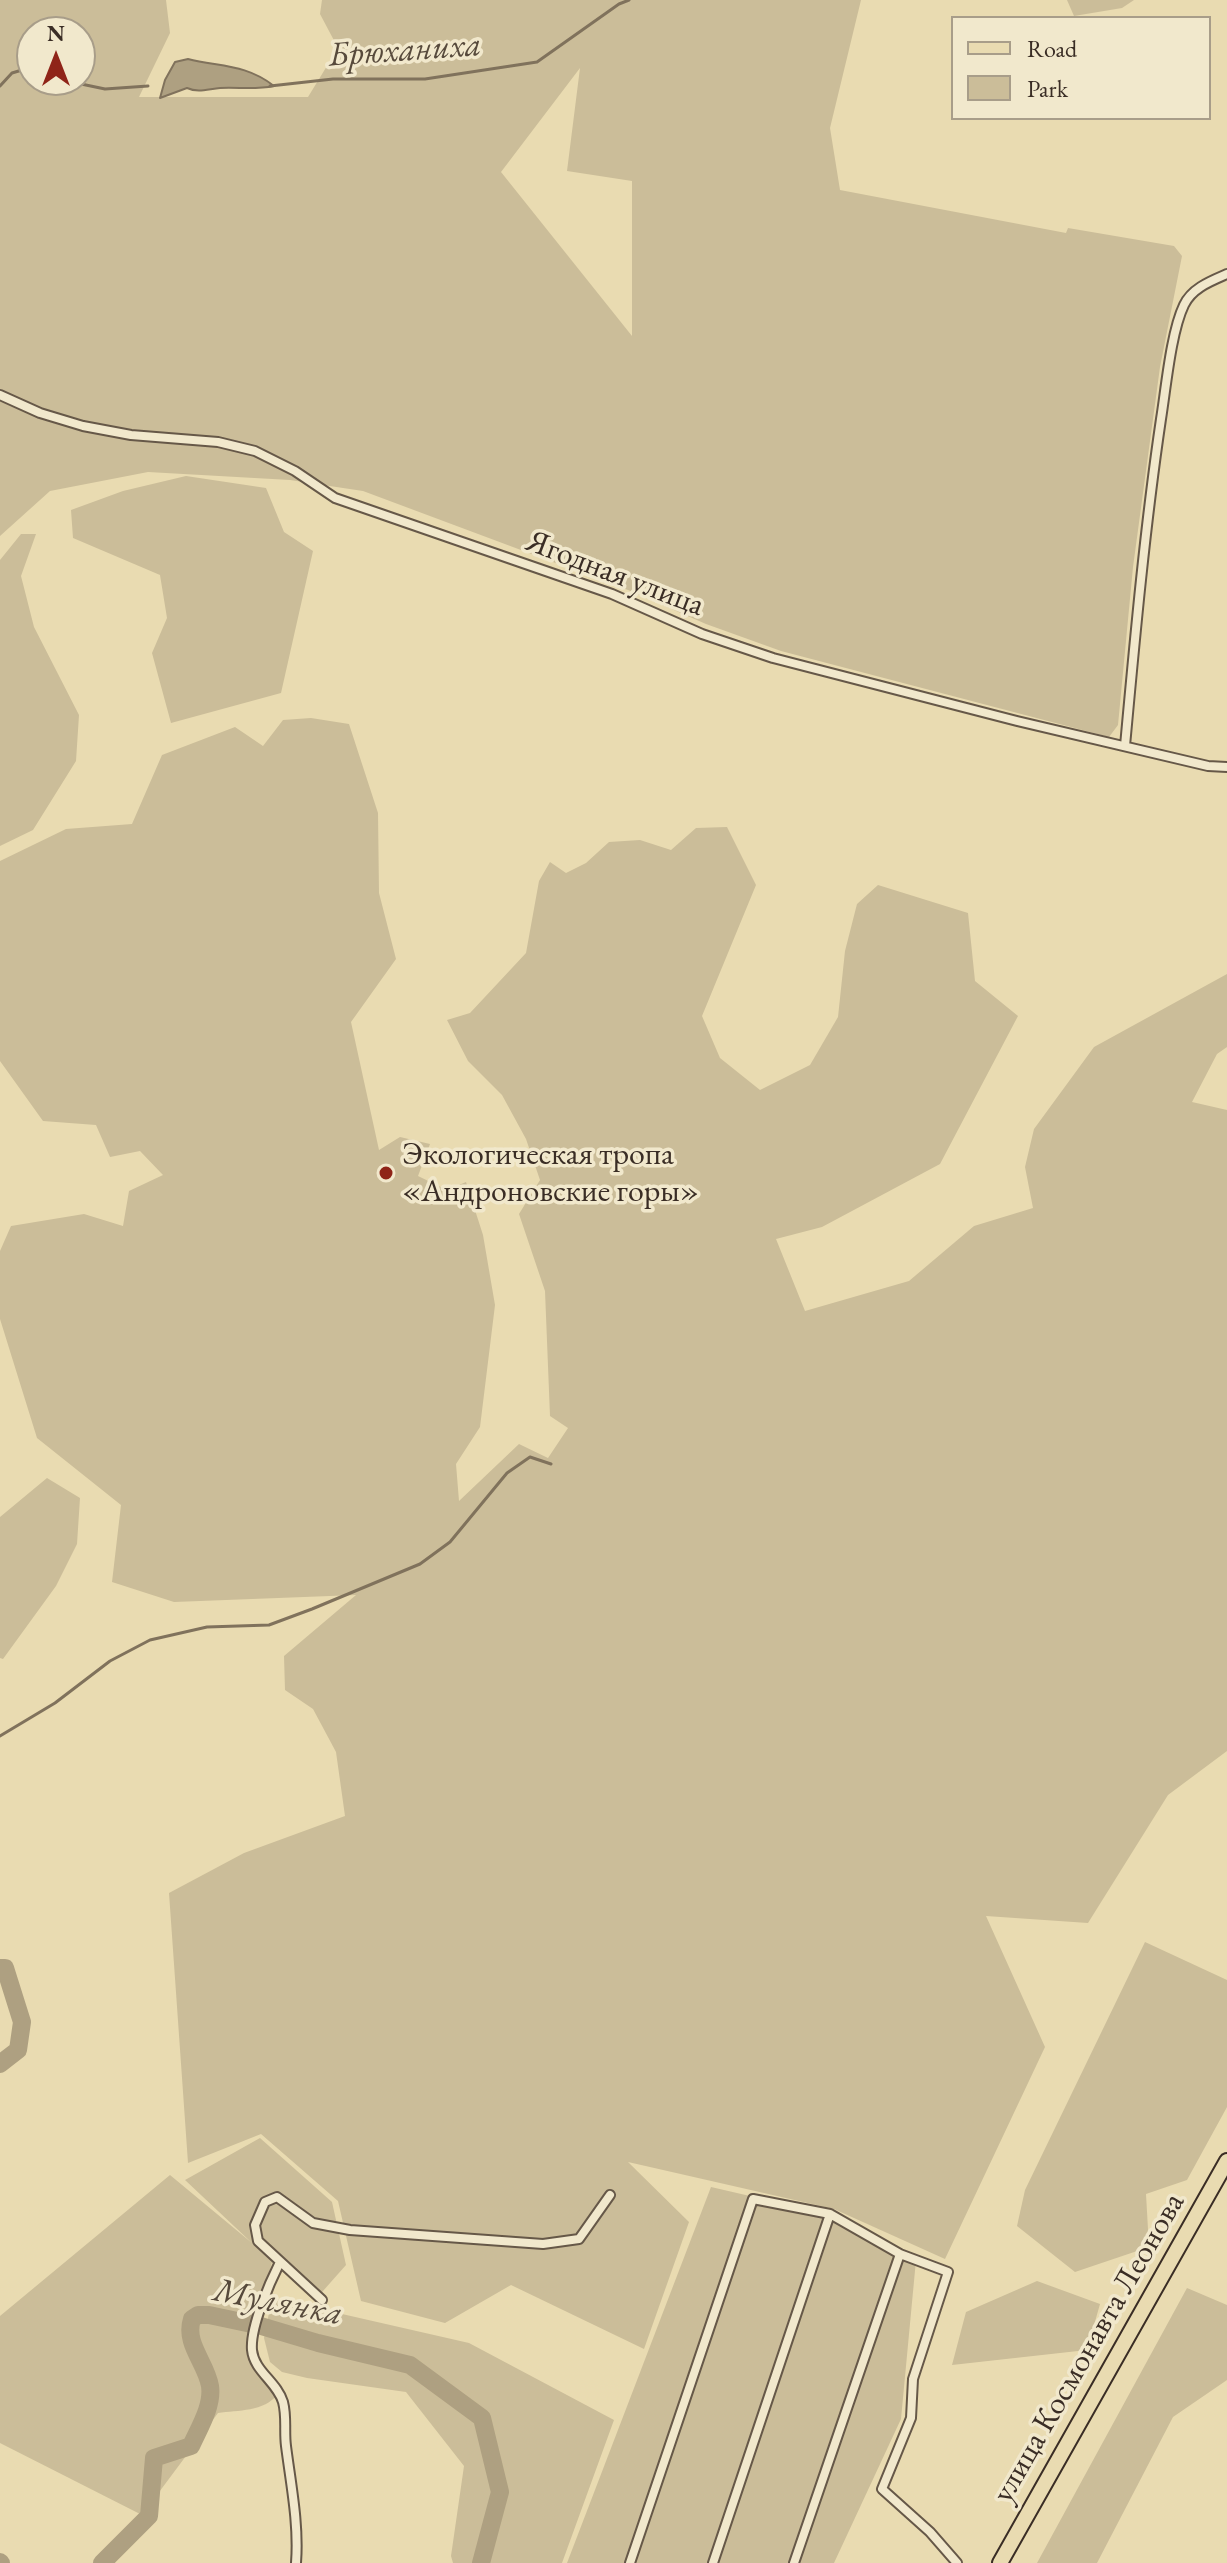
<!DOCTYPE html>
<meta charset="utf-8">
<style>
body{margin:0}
#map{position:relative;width:1227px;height:2563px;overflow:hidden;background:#e9dbb1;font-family:"EB Garamond",serif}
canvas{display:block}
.legend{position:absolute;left:951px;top:16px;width:260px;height:104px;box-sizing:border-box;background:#f1e8cc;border:2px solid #a89d89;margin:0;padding:10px 14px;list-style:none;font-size:24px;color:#3a2d25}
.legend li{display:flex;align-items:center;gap:16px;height:40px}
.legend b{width:40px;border:2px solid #a89d89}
.north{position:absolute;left:16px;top:16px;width:80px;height:80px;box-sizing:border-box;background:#f1e8cc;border:2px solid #a89d89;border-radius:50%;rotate:0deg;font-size:22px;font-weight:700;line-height:32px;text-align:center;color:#3a2d25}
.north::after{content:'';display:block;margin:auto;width:28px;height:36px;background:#8f2418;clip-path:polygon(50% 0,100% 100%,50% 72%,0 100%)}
</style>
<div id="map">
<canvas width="1227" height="2563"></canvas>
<ul class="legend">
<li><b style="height:10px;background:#e9dbb1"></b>Road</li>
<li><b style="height:22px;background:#cbbd99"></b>Park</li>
</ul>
<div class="north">N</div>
</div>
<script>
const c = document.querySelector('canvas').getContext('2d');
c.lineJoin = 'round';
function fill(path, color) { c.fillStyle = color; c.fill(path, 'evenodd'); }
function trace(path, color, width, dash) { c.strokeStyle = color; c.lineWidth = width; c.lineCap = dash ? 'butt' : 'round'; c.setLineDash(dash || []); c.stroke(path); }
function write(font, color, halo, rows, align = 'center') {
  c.font = font + ' "EB Garamond",serif'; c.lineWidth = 7; c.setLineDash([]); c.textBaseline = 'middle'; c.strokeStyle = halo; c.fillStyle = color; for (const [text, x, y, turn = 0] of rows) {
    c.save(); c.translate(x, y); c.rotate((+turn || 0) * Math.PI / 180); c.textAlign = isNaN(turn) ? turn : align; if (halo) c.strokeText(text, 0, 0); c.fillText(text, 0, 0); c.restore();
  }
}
fill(new Path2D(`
 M0,0H166L170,33L139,97H308L338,48L320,14L322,0H861L830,128L840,190L1066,233L1068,228L1174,246L1182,256L1160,367L1133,567L1118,725L1109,737L781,651L706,624L628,590L363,491L290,480L148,472L50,491L0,536ZM32,32H80V80H32ZM580,68L567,171L632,181V336L501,172Z
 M1067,0H1134L1122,8L1074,16Z
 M186,476L266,488L284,532L313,551L281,693L171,723L152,653L167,618L160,575L73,538L71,510L123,491Z
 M21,534H36L21,576L34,627L79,715L76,761L33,830L0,846V560Z
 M311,718L349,724L378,813L379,893L396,959L351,1022L379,1150L400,1137L430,1144L418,1176L447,1190L466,1182L483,1235L495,1305L480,1427L456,1464L459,1501L519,1444L548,1458L568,1428L550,1416L545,1291L519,1214L540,1180L526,1139L502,1095L468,1061L447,1020L470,1013L526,953L539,881L550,862L566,873L586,863L609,842L640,840L671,850L696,828L727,827L756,885L702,1016L720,1058L760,1090L810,1065L838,1017L845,951L857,904L878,885L968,913L975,981L1018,1016L940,1164L822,1227L776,1239L805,1311L909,1281L974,1226L1033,1208L1025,1167L1034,1129L1094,1047L1227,974V1047L1217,1054L1192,1102L1227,1110V1751L1168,1795L1088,1923L986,1916L1045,2047L945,2259L834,2209L628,2162L689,2222L644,2349L511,2285L445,2323L361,2301L338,2201L261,2134L188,2163L169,1893L244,1853L345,1816L336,1752L313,1709L285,1690L284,1656L356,1595L174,1602L112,1582L121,1505L37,1438L0,1319V1251L11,1226L84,1214L123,1226L129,1191L163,1175L140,1151L110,1157L96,1125L43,1121L0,1061V861L66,829L132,824L162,755L235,727L263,746L283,720Z
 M47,1478L80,1498L77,1544L56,1586L3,1659L0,1658V1517Z
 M1145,1942L1227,1980V2107L1187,2180L1146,2194L1149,2247L1075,2272L1017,2226L1025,2190Z
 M260,2138L332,2202L346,2265L315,2300L272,2262L253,2335V2350L278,2394C264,2412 238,2410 218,2413L142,2515L0,2443V2316L170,2175L252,2243L185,2180Z
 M711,2187L806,2209L916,2260L901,2419L834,2563H567Z
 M1037,2281L1100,2304L1087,2350L952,2365L966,2312Z
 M1187,2288L1227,2305V2380L1173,2417L1097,2563H1037Z
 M272,2298L469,2343L614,2420L562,2563H453L451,2556L464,2466L406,2392L307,2378L282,2372L270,2362L264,2338Z`), '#cbbd99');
const water = new Path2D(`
 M188,59C220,67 246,64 274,86C255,90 239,87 220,88C208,89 198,93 187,88L160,98L165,80L175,62Z`);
fill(water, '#aea081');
trace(water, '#80725c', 2);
trace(new Path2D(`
 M62,80L105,89L148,86
 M0,86L12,73L32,67
 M270,86L333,79H425L537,62L619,4L629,0
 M0,1736L55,1703L110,1661L150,1640L207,1627L269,1625L312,1609L420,1564L450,1542L507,1473L530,1457L551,1464`), '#80725c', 3);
trace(new Path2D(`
 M0,1968H5L22,2022L18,2050L0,2064
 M0,2562L1,2563
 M102,2563L149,2516L154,2458L191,2446C199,2428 213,2406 210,2386C206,2362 184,2344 192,2319L198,2315H209L261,2326L318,2343L410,2365L482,2418L500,2492L481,2563`), '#aea081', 18);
const minor = new Path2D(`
 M0,395L40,413L83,426L131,435L218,442L255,451L295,471L335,498L612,594L702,634L773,658L1017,721L1208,766L1227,767
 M1125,746C1135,637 1145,527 1161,419C1166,388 1171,332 1184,305C1192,288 1211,281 1227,274
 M900,2254L948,2272L913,2379L911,2418L882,2489L930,2532L957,2563
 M280,2262C270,2282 250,2327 252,2350C254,2371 277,2382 283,2402C287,2417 284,2431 286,2446C291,2485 299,2524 296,2563
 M322,2300L258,2241L255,2225L265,2202L277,2197L313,2223L350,2230L543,2244L579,2239L610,2195
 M630,2563L753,2199L830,2214
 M713,2563L830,2214L900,2254L794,2563`);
const primary = new Path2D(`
 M1000,2563L1227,2161`);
trace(minor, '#665848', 12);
trace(primary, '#3a2d25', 18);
trace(minor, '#f1e8cc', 8);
trace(primary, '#e9dbb1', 14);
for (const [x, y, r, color] of [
 [386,1173,8,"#8f2418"]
]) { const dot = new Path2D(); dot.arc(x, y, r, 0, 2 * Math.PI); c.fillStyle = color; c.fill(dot); trace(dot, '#f1e8cc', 3); }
write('32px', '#3a2d25', '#f1e8cc', [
 ["Ягодная улица",615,574,21],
 ["улица Космонавта Леонова",1089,2348,-60]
]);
write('32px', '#3a2d25', '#f1e8cc', [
 ["Экологическая тропа",402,1155],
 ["«Андроновские горы»",402,1192]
], 'left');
write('italic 34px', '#574a3c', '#f1e8cc', [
 ["Брюханиха",405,51,-4],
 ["Мулянка",278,2303,11]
]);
</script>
